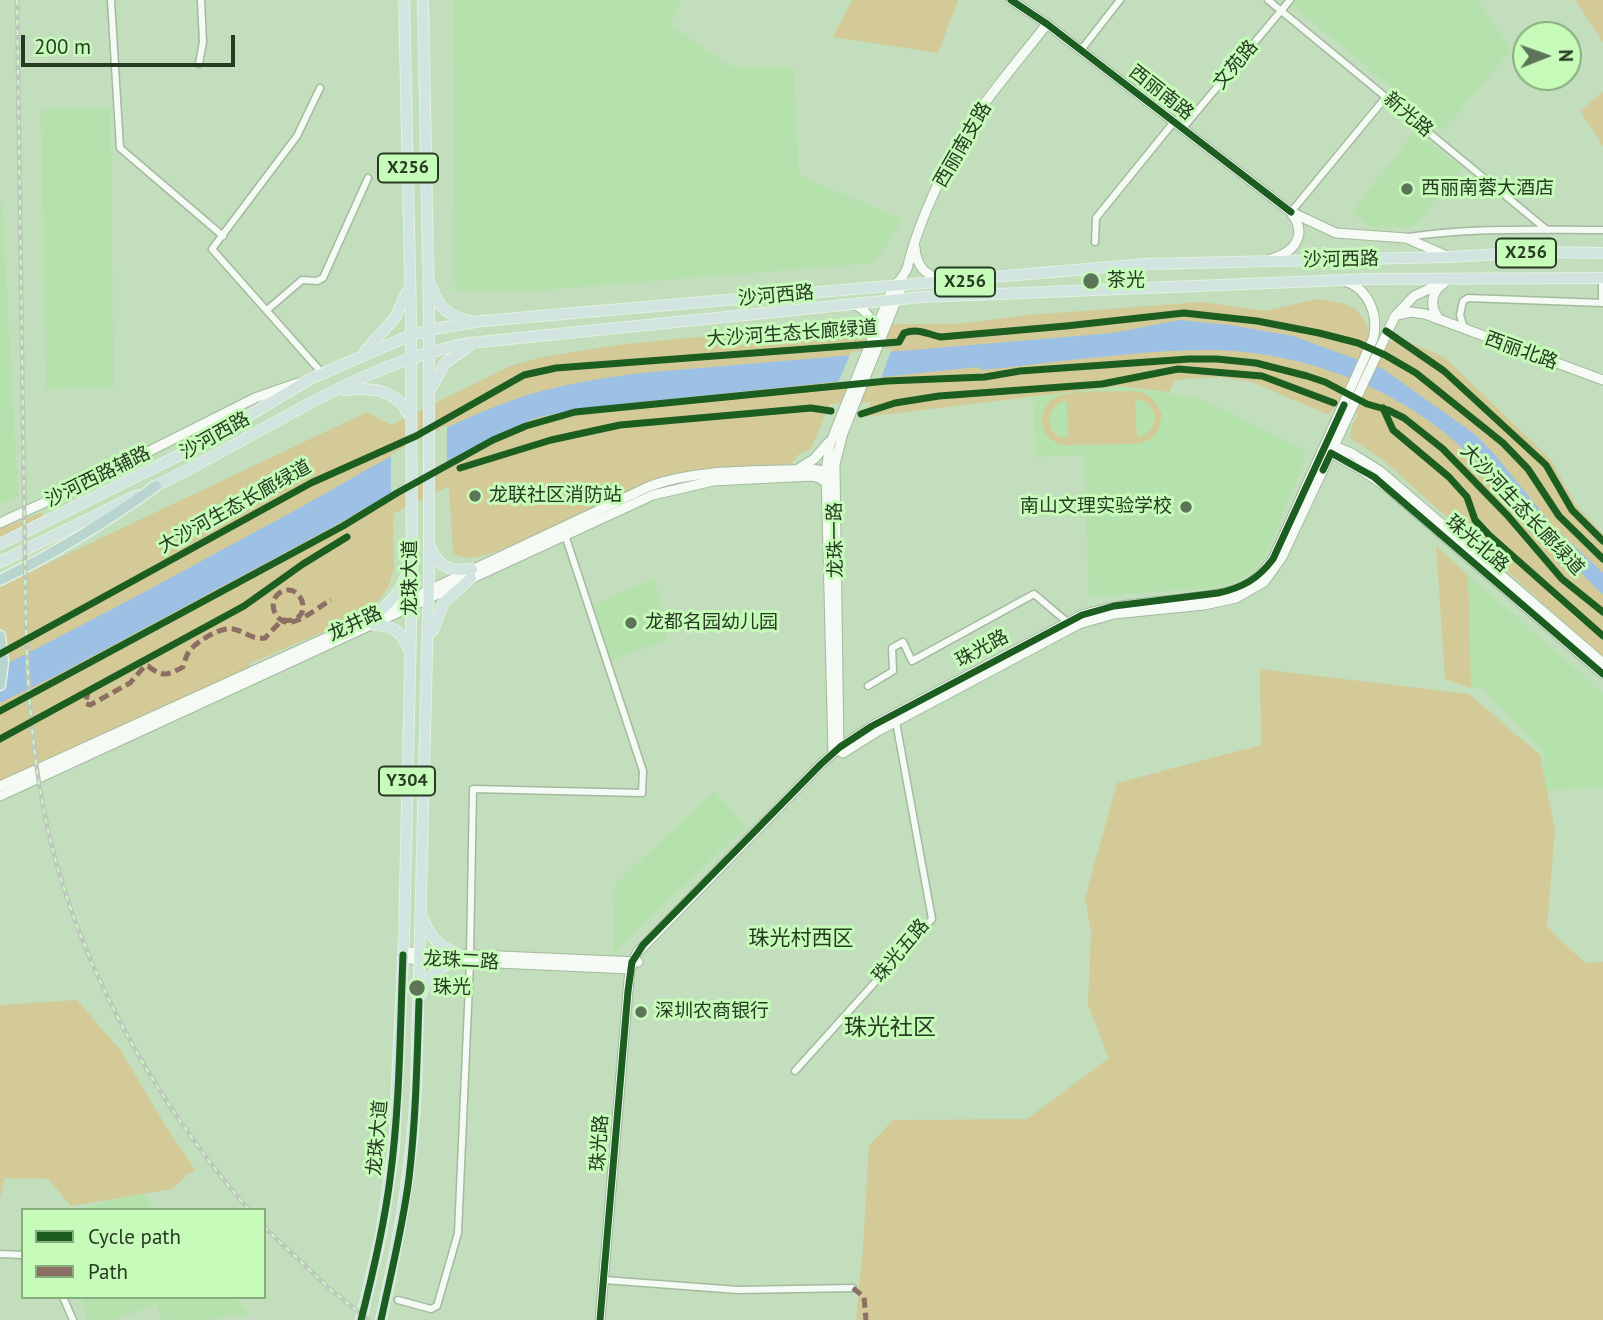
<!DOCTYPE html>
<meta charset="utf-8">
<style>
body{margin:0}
#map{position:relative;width:1603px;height:1320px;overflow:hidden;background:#c2debc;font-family:"PT Sans",sans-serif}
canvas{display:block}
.legend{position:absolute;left:21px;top:1208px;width:245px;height:91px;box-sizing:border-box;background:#c6fbba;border:2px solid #86ae7d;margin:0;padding:9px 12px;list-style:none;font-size:21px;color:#273b22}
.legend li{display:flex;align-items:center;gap:14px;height:35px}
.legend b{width:35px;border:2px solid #86ae7d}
.north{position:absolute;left:1512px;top:21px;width:70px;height:70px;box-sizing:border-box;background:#c6fbba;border:2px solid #86ae7d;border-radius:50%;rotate:89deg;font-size:19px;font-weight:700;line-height:28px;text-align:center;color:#273b22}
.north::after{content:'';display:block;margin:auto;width:24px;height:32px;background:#5d7458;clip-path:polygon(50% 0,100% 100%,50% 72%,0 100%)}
.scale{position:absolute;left:21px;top:35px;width:214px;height:32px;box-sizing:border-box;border:4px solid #273b22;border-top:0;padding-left:9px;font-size:21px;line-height:24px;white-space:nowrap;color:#273b22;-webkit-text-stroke:5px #c6fbba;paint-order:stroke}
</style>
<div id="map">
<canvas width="1603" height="1320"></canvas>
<ul class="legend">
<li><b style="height:9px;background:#1b5e20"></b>Cycle path</li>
<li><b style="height:9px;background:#8d6e63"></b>Path</li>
</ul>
<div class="north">N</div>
<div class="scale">200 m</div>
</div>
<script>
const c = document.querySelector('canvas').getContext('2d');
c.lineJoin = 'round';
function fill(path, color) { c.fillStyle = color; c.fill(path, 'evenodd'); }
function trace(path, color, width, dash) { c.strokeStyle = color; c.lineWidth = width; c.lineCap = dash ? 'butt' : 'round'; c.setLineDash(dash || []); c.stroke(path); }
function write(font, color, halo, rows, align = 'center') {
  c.font = font + ' "PT Sans","Noto Sans SC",sans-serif'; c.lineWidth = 6; c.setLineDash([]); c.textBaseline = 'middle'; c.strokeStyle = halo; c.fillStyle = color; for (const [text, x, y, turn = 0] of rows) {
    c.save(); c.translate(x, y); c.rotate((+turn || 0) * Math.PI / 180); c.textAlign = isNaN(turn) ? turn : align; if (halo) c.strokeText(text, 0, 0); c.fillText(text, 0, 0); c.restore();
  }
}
fill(new Path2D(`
 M454,0H681L670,25L731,67H793L799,175L903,220L874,263L541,290L455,291Z
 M1295,0H1477L1511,50L1443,131L1292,4Z
 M110,108L114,388L46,389L41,109Z
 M1415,131L1461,167L1415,226L1372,228L1352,212Z
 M0,203H2L18,497L0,504Z
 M1119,386L1193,397L1226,410L1304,450L1306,458L1266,556L1250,574L1229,584L1217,587L1089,597L1084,455L1036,457L1033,397Z
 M1468,575L1603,693V788L1545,790L1544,753L1482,688H1471Z
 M655,578L667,640L611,660L593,605Z
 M714,791L746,826L614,952L615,885Z
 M141,1193L156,1210H76Z
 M81,1297H234L248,1312L244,1316L231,1314L211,1320H162L157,1304L114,1320H87Z`), '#b5e1ac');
fill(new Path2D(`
 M852,0H958L938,53L833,37Z
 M1575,0H1603V42Z
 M1603,92V146L1580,111Z
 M1316,299C1353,305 1357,301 1371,337L1391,342L1395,336L1444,357L1551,460L1576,505L1603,534V657L1384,461L1350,438L1352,425L1358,415L1336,405L1329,415L1252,382L1220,377L1175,380L1169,392L1119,386L865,417L871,402L830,404L812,446L809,450L799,454L791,464L702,469L662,478L496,552C481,556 467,561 453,554L449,486L393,514L394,567L389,586L380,599L367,613L249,664L250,670L0,783V586L367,412L391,425L510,366L542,357L625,344L854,322L862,324H957L1029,315L1202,302L1266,311Z
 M1141,392L1152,398L1162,414L1158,432L1149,440L1137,444L1062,445C1051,442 1043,434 1042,422C1041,411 1048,400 1059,396C1074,390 1124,391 1141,392ZM1135,399L1148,403L1155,415C1155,427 1149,435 1137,437ZM1067,401L1068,439L1055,435C1044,421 1049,404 1067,401Z
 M40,513L44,514L42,517L0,538V529Z
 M1436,546L1468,575L1471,688L1445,679Z
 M1260,669L1469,694L1540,755L1555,830L1547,927L1585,963L1603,962V1320H856L863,1248L869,1146L893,1120L1027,1119L1109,1058L1088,1005L1091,932L1085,898L1117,783L1261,745Z
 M77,1000L121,1051L170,1133L196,1171L189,1173L172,1189L71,1206L48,1179L5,1178L0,1198V1005Z`), '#d3ca98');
fill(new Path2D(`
 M1179,320L1230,325L1293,336L1383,369L1476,435L1496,456L1553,526L1603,573V595C1585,576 1565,558 1547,539C1512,500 1478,458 1436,426C1371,377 1283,349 1203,350C1129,351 1054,363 981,370L978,367L622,404L577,409L536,418L501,433L449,460L327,530L59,674L0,703V667C98,618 194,565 290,513C361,474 431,430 507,402C550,386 595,379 641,373L1113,333Z`), '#9dc1e4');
fill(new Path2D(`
 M892,348L880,381L837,385L851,352Z
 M447,425V465L391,497V454Z`), '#c2debc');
const street = new Path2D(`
 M111,0L120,148L223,236
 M1268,0L1547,230
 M1081,50L1120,0
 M199,64L203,42L201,0
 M320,88L297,136L212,249L322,373
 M1182,129L1290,0
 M1291,212L1386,97
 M1408,237C1471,227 1539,230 1603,230
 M1095,242L1096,218L1173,123
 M1602,303V278
 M267,310L302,280L317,281L323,278L368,178
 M1464,328L1460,315L1463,301L1468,298L1603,303
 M868,686L893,671L892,648L903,642L912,661L1034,594L1066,621
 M470,955L473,789L642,793L643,771L564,532
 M795,1071L932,919L896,722
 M0,1254L23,1255
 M604,1280L738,1290L853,1288
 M63,1297L73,1320
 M398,1300L431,1309L437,1306L458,1233L470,962`);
const secondary = new Path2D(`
 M1011,0L1047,24L1291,212L1336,233L1406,238L1447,256
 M915,247C916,266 925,276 944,280
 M1271,259C1294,252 1308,236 1292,214
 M852,304C866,308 873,320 873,335
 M1397,315L1411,312L1425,314L1603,380
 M1439,319C1429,306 1431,292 1444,283
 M1332,445L1353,454L1380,471L1603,663
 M1329,449L1331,453L1360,469L1388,488L1603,674
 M798,469L814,459L829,442
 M0,523L78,487L255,398L298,383
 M839,751L835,464L843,433L902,286L901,281
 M833,753L826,471L830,444L893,287L901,279L907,269C920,215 952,150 984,104C1004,77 1026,51 1047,24
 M843,753L878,731L1079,624L1114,614L1204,605L1236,598L1264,582L1282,557L1395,316L1414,296L1446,281
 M0,786L374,616L650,486C700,468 758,472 811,469L824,471L835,480
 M0,796L653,495L713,481L812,476L819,478L827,483
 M403,955L409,952L638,962
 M403,955L409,959L630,969
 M600,1320L628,991L630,969L637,953L821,764L840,747L872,726L1082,615C1114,605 1149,602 1183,599C1203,596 1227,595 1246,585C1257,579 1265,569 1273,559L1373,339C1379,316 1369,288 1344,281`);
const primary = new Path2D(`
 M432,288C438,308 451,318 471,321
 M365,351L395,318L408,290
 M431,388L445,363L469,346
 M344,390C371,387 396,389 409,415
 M151,488C256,439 354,364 470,343L922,297L1369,279L1603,278
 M0,544L198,446L310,379L335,368L411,335L439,328L482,321L1145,264L1448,257L1541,252L1603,253
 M431,548C439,568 452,572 472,569
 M0,562L138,495
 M374,616C391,604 403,589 409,568
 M374,625C391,625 402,631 408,648
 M432,632L444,602L471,578
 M423,919C430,937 439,947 458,954
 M421,994C428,975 438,967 458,961
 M361,1320L381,1235L394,1148L404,937L412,582L411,316L404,0
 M381,1320C398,1243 412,1168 416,1090L429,575V313L423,0`);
const highway = new Path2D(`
 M0,580C55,553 106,522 156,486
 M0,636L3,662L0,685`);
trace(street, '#a3ba9f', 9);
trace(secondary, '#a3ba9f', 11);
trace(primary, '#e4f0e1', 12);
trace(highway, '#e4f0e1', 13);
trace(street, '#f6faf5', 6);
trace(secondary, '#f6faf5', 9);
trace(primary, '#d1e4df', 10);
trace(highway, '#b8d5d0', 10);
const rail = new Path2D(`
 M17,0L26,631C28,690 32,748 43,806C71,954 151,1097 249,1210
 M264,1227L331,1290L369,1320`);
trace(rail, '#bfc6bd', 4.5);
trace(rail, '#c6fbba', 2, [5]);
trace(new Path2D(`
 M89,690L85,703L90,705L130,683L144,667L148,666C163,678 168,675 183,667C185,661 186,656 189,651C198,641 219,627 233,629C245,631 251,640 265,638L281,621L283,620C316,625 303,580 281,592C265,601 276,626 292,622C305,619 320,606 331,600
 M853,1288L864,1297L866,1320`), '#8d6e63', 5, [10, 5]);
trace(new Path2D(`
 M1011,0L1047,24L1291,212
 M1386,331L1444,371L1546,465L1572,510L1603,541
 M1383,408L1393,430L1449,477L1467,497L1475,520L1488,534L1603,636
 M861,414L895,403L939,396L1102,384L1178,369L1262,376L1334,403
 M460,468L551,440L620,425L811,408L831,411
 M1323,470L1331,453L1374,477L1603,674
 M0,654L311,483L416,436L524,375L556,368L899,342L904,333C918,328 927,334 941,337L1066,326L1184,313L1257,321L1319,333L1358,343L1385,355L1416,373L1503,443L1528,469L1559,516L1603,559
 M0,711L343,526L397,493L493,440L526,426L575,412L887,381L985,377L1020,371L1189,359H1217L1256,363L1307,376L1325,382L1367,404L1388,410L1404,418L1443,449L1508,516L1562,579L1603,612
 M0,739L244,606L303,564L347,537
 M361,1320C373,1273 384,1227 390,1179C400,1105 400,1030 403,955
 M381,1320C391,1273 403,1226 409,1178C416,1119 417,1060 419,1001
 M600,1320L628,991L632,962L643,945L821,764L840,747L872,726L1082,615L1114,606L1218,593C1242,588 1258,579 1273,559L1344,405`), '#1b5e20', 7);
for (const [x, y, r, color] of [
 [1407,189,7,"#5d7458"],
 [1091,281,9,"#5d7458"],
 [475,496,7,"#5d7458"],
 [1186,507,7,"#5d7458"],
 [631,623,7,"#5d7458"],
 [417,988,9,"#5d7458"],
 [641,1012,7,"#5d7458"]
]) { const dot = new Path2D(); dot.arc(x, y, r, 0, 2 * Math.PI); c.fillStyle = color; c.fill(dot); trace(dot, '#c6fbba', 2.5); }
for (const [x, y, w] of [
 [408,168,60],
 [1526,253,60],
 [965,282,60],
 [407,781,56]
]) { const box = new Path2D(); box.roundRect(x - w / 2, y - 14.5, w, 29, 5); c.fillStyle = '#c6fbba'; c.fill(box); trace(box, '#273b22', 2); }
write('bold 18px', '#273b22', null, [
 ["X256",408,168],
 ["X256",1526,253],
 ["X256",965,282],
 ["Y304",407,781]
]);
write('19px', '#273b22', '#c6fbba', [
 ["文苑路",1236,65,-50],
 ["西丽南路",1161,93,38],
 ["新光路",1408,115,40],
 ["西丽南支路",963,145,-60],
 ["沙河西路",1341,260,-1],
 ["沙河西路",776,296,-5],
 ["大沙河生态长廊绿道",792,334,-4],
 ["西丽北路",1521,351,20],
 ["沙河西路",215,436,-29],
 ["沙河西路辅路",98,477,-26],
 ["大沙河生态长廊绿道",235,507,-29],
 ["大沙河生态长廊绿道",1522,510,47],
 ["龙珠一路",836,540,-91],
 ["珠光北路",1477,544,41],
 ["龙珠大道",411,578,-90],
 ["龙井路",355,624,-25],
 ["珠光路",982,649,-28],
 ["珠光五路",901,951,-50],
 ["龙珠二路",461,961,3],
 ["龙珠大道",378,1138,-85],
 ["珠光路",600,1143,-86]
]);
write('19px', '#273b22', '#c6fbba', [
 ["西丽南蓉大酒店",1421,189],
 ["茶光",1107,281],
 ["龙联社区消防站",489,496],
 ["南山文理实验学校",1172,507,"right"],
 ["龙都名园幼儿园",645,623],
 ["珠光",433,988],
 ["深圳农商银行",655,1012]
], 'left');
write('21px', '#273b22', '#c6fbba', [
 ["珠光村西区",801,939]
]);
write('23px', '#273b22', '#c6fbba', [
 ["珠光社区",890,1028]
]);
</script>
